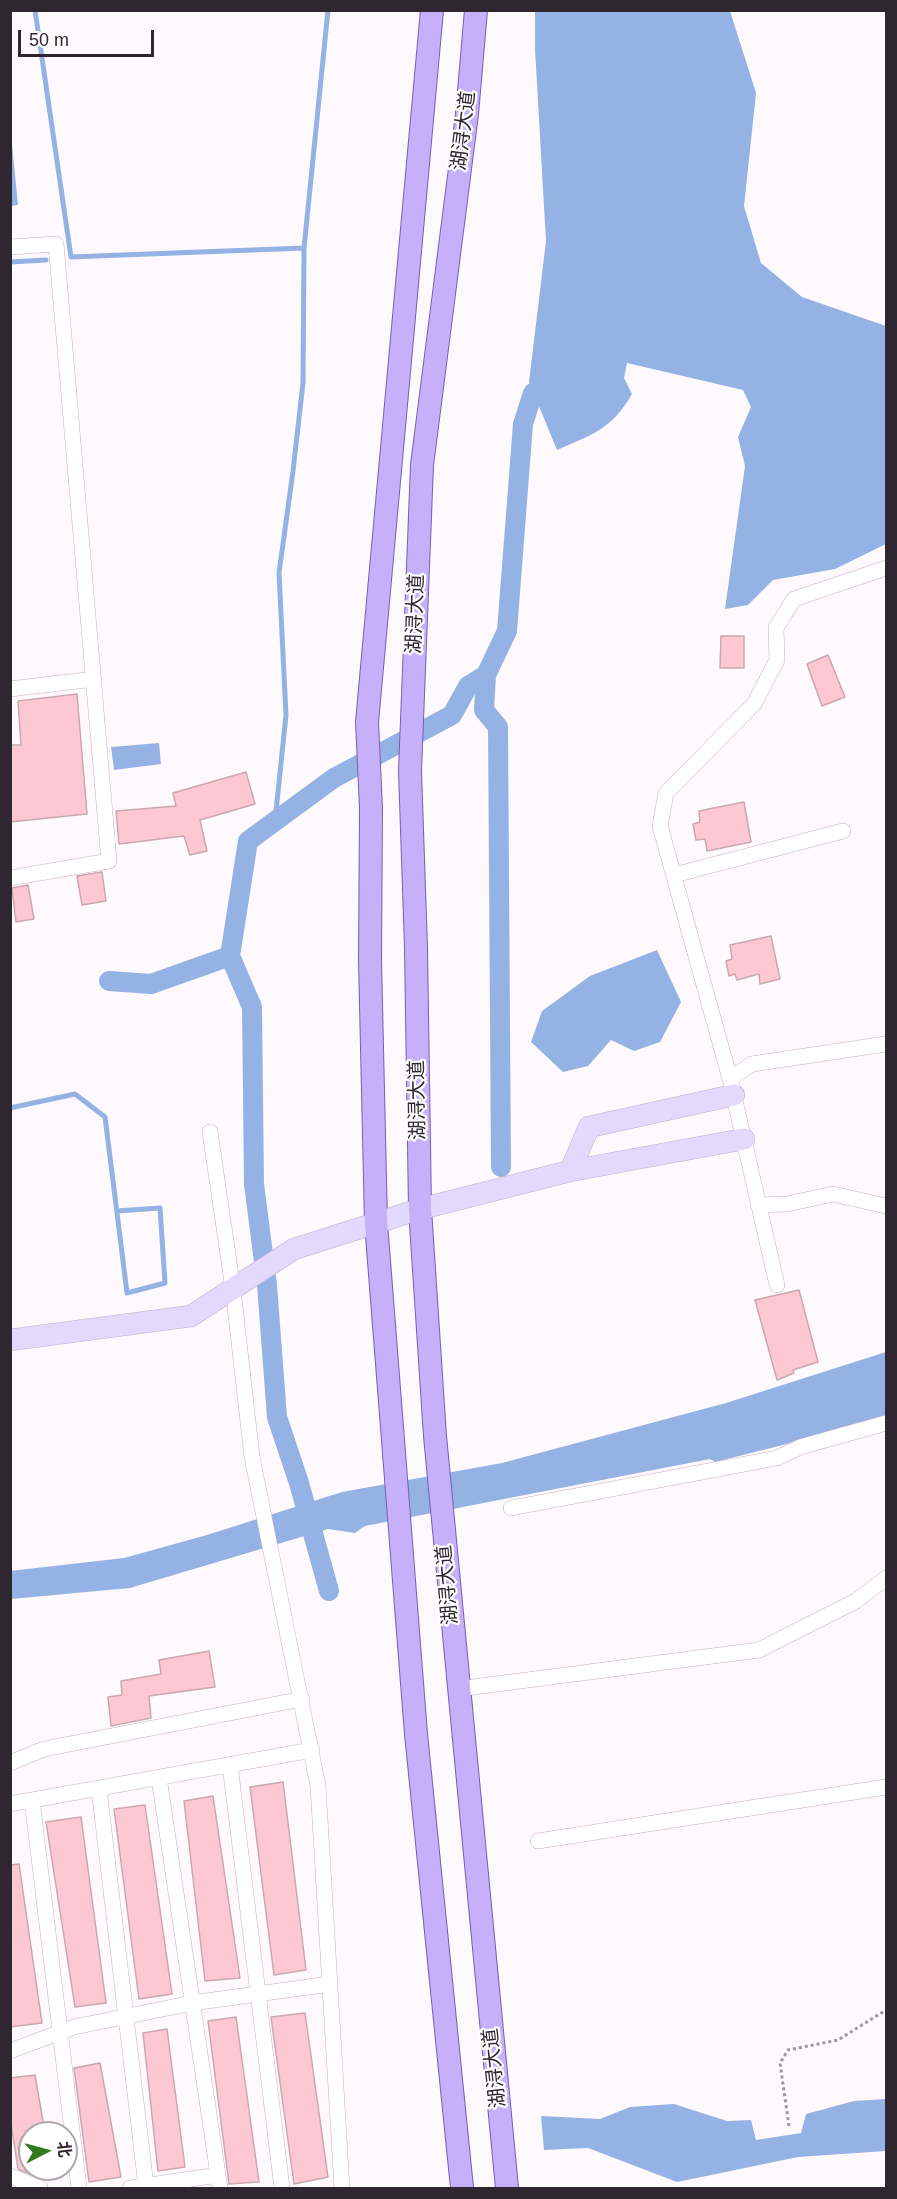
<!DOCTYPE html>
<meta charset="utf-8">
<style>
body{margin:0}
#map{position:relative;width:897px;height:2199px;overflow:hidden;background:#fef9fd;font-family:Helvetica,"Noto Sans SC",sans-serif}
canvas{display:block}
.frame{position:absolute;inset:0;border:12px solid #30262f;pointer-events:none}
.north{position:absolute;left:18px;top:2121px;width:60px;height:60px;box-sizing:border-box;background:#fff;border:2px solid #aca8ac;border-radius:50%;rotate:84deg;font-size:16px;font-weight:700;line-height:24px;text-align:center;color:#30262f}
.north::after{content:'';display:block;margin:auto;width:21px;height:27px;background:#317a1f;clip-path:polygon(50% 0,100% 100%,50% 72%,0 100%)}
.scale{position:absolute;left:18px;top:30px;width:136px;height:27px;box-sizing:border-box;border:3px solid #30262f;border-top:0;padding-left:8px;font-size:18px;line-height:21px;white-space:nowrap;color:#30262f;-webkit-text-stroke:4px #fff;paint-order:stroke}
</style>
<div id="map">
<canvas width="897" height="2199"></canvas>
<div class="frame"></div>
<div class="north">北</div>
<div class="scale">50 m</div>
</div>
<script>
const c = document.querySelector('canvas').getContext('2d');
c.lineJoin = 'round';
function fill(path, color) { c.fillStyle = color; c.fill(path, 'evenodd'); }
function trace(path, color, width, dash) { c.strokeStyle = color; c.lineWidth = width; c.lineCap = dash ? 'butt' : 'round'; c.setLineDash(dash || []); c.stroke(path); }
function write(font, color, halo, rows, align = 'center') {
  c.font = font + ' Helvetica,"Noto Sans SC",sans-serif'; c.lineWidth = 4.5; c.setLineDash([]); c.textBaseline = 'middle'; c.strokeStyle = halo; c.fillStyle = color; for (const [text, x, y, turn = 0] of rows) {
    c.save(); c.translate(x, y); c.rotate((+turn || 0) * Math.PI / 180); c.textAlign = isNaN(turn) ? turn : align; if (halo) c.strokeText(text, 0, 0); c.fillText(text, 0, 0); c.restore();
  }
}
fill(new Path2D(`
 M535,11H730L756,93L744,206L761,263L802,297L886,326V544L835,569L773,580L748,605L725,609L745,466L738,437L751,407L743,390L627,363L624,378L632,394C611,430 593,434 557,450L529,382L546,241L535,49Z
 M11,134L18,205L11,206H10Z
 M159,743L161,764L114,770L111,747Z
 M657,950L681,1002L660,1042L634,1051L611,1040L588,1066L563,1072L531,1042L542,1011L590,976Z
 M886,1352V1419L715,1462L710,1459L365,1526L355,1533L328,1529L130,1588L11,1599L10,1571L124,1558L207,1535L342,1492L502,1463L726,1403Z
 M886,2099V2151L798,2157L677,2182L588,2148L544,2150L541,2116L600,2119L630,2107L674,2104L727,2121L751,2120L756,2140L801,2133L806,2114L854,2101Z`), '#95b2e5');
trace(new Path2D(`
 M35,10L71,257L304,248L328,10
 M10,262L46,260
 M275,821L286,715L279,573L293,471L303,383L304,247
 M10,1108L75,1094L105,1117L127,1293L165,1283L160,1208L117,1211`), '#95b2e5', 5);
trace(new Path2D(`
 M486,675L484,710L498,727L501,1167
 M230,956L252,1007L254,1184L267,1285L277,1417L299,1483L329,1591
 M109,981L151,984L230,956L248,841L334,778L452,715L468,686L486,675L507,631L523,424L533,393`), '#95b2e5', 20);
const building = new Path2D(`
 M721,636H744V668H720Z
 M828,655L845,697L822,706L807,664Z
 M77,694L87,814L10,822V745H21L18,701Z
 M246,772L255,804L200,820L207,851L190,855L184,836L119,844L116,811L176,806L173,793Z
 M744,802L751,842L707,851L705,839L696,840L693,824L700,822L699,811Z
 M102,872L106,901L82,905L77,876Z
 M28,885L34,919L16,922L12,888Z
 M771,936L780,979L760,984L759,974L737,980L735,974L729,976L726,961L732,959L730,945Z
 M799,1290L818,1362L793,1370L794,1373L777,1380L755,1300Z
 M209,1651L215,1687L149,1696L151,1718L111,1726L108,1697L122,1695L121,1681L161,1674L159,1660Z
 M283,1782L306,1970L274,1975L250,1787Z
 M213,1796L240,1978L205,1981L184,1801Z
 M145,1805L172,1994L139,1999L114,1809Z
 M81,1817L106,2003L75,2007L46,1822Z
 M19,1864L42,2023L10,2027V1865Z
 M305,2013L328,2177L294,2184L271,2017Z
 M236,2017L259,2182L229,2184L208,2021Z
 M167,2029L185,2167L158,2171L143,2033Z
 M100,2063L121,2177L89,2182L74,2068Z
 M35,2075L45,2133H30V2174L18,2169L10,2117V2078Z`);
fill(building, '#fdc7d3');
trace(building, '#caa8b0', 1.5);
const street = new Path2D(`
 M10,247L56,244L109,861L10,878
 M10,689L94,679
 M674,875L843,831
 M730,1079L752,1064L886,1044
 M210,1132L233,1289L252,1457L318,1786L342,2188
 M758,1205L787,1204L833,1194L886,1206
 M777,1285L730,1079L660,826L666,793L754,704L777,660L776,628L794,599L886,568
 M511,1508L777,1458L800,1447L886,1423
 M458,1689L759,1650L856,1601L886,1578
 M10,1763L44,1749L302,1699
 M230,1765L282,2188
 M159,1778L220,2188
 M99,1789L146,2186
 M32,1800L79,2188
 M10,1804L312,1750
 M538,1841L886,1787
 M10,2051L74,2027L192,2003L330,1984
 M10,2176L40,2188
 M130,2188L218,2175`);
const secondary = new Path2D(`
 M570,1171L589,1127L734,1095
 M10,1340L191,1316L294,1249L420,1209L570,1171L744,1139`);
const primary = new Path2D(`
 M432,10L367,722L371,808L370,960L376,1223L416,1734L462,2188
 M476,10L467,114L422,465L410,771L416,948L420,1209L435,1436L507,2188`);
trace(street, '#c7aec4', 16);
trace(secondary, '#c7aec4', 22);
trace(primary, '#795eb1', 24);
trace(new Path2D(`
 M789,2126L780,2063L788,2050L838,2040L886,2010`), '#9e969d', 3, [3, 3]);
trace(street, '#fff', 15);
trace(secondary, '#e3d8fd', 21);
trace(primary, '#c7b0fa', 22);
write('20px', '#30262f', '#fff', [
 ["湖浔大道",464,131,-83],
 ["湖浔大道",416,614,-88],
 ["湖浔大道",418,1100,-91],
 ["湖浔大道",448,1585,-95],
 ["湖浔大道",495,2068,-96]
]);
</script>
